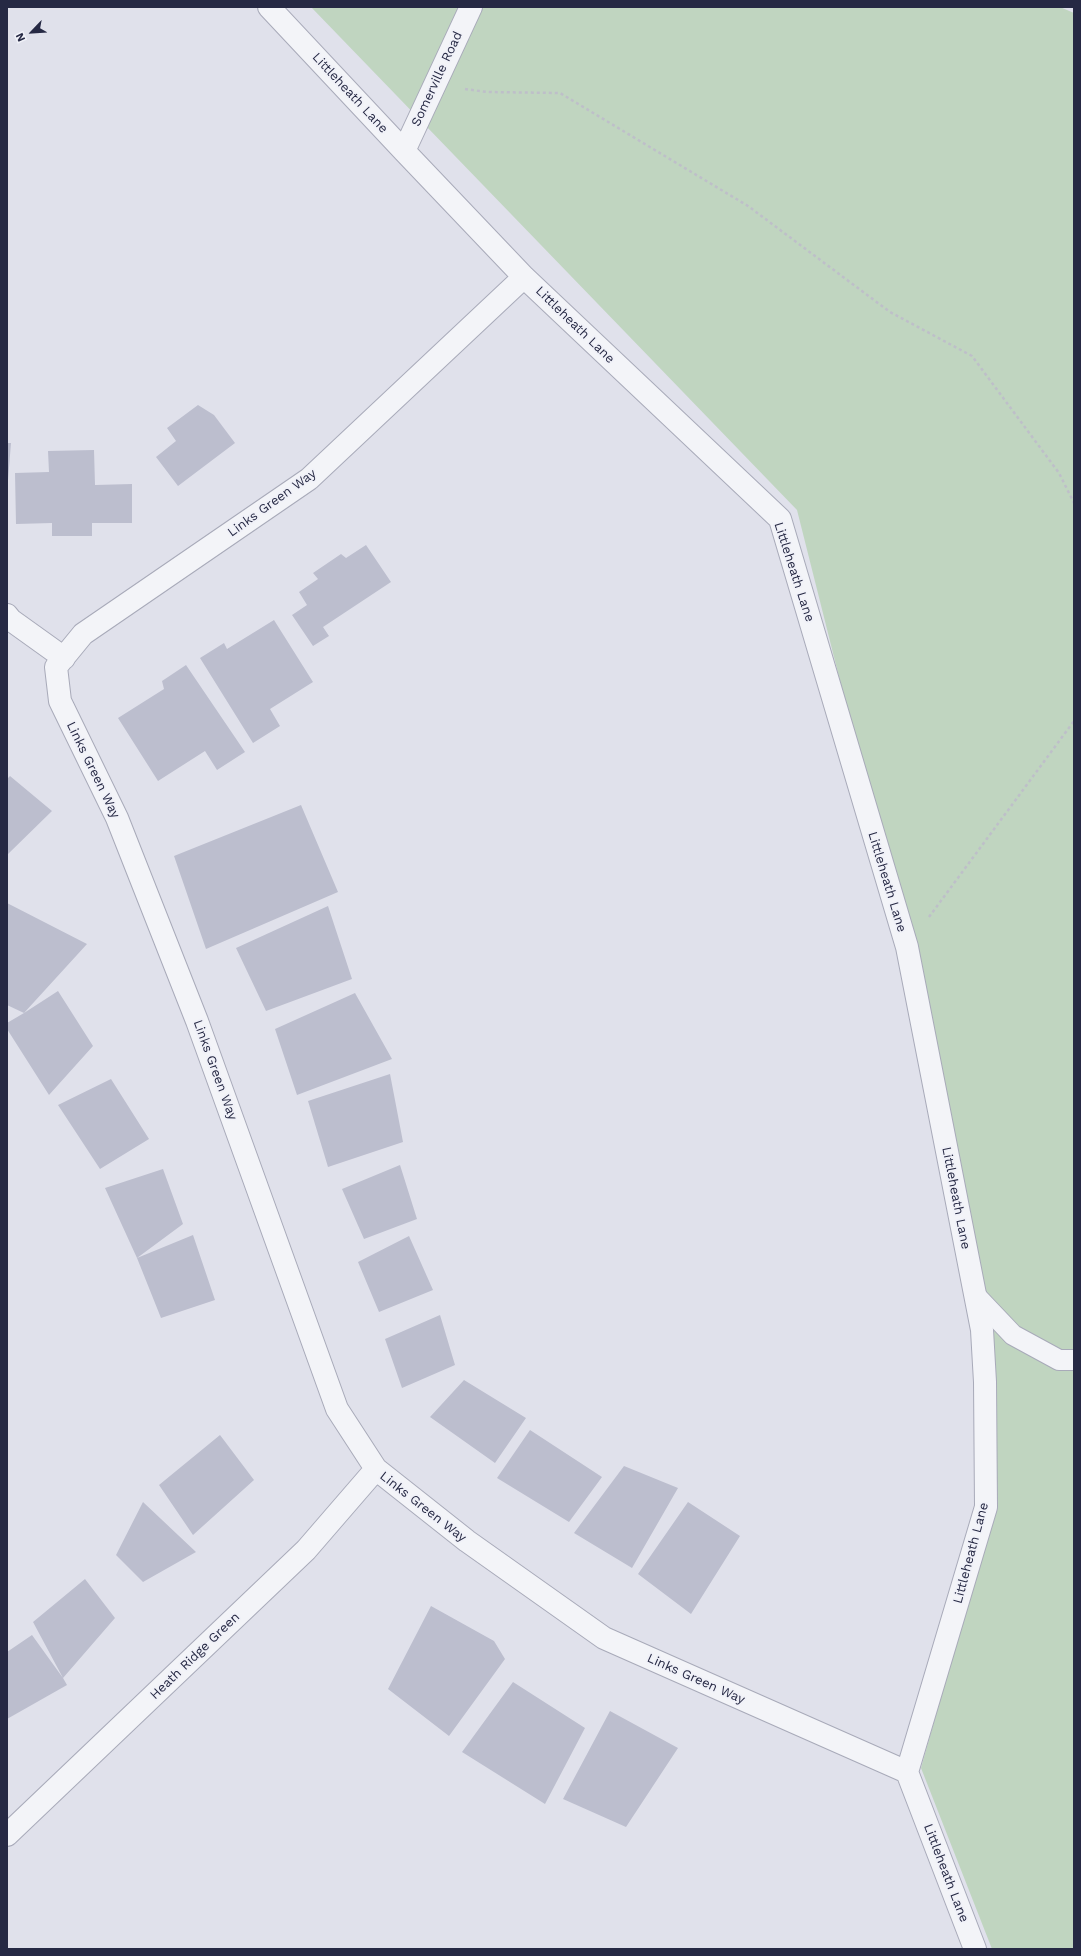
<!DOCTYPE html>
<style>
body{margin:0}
#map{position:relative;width:1081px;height:1956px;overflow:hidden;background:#e0e1eb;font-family:"Work Sans",sans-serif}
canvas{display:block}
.frame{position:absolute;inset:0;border:8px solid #262944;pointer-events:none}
.north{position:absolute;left:12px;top:12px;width:40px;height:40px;-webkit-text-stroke:3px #f0f1f8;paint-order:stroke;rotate:245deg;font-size:11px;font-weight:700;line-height:16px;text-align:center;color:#262944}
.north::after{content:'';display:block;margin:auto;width:14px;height:18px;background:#262944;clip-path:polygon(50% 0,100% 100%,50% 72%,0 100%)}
</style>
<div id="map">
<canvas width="1081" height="1956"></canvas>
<div class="frame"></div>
<div class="north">N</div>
</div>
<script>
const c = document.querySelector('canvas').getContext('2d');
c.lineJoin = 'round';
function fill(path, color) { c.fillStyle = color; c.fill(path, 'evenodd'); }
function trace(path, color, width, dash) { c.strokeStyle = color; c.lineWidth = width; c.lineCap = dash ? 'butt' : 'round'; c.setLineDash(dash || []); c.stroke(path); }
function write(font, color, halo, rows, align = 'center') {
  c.font = font + ' "Work Sans",sans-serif'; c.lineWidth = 3.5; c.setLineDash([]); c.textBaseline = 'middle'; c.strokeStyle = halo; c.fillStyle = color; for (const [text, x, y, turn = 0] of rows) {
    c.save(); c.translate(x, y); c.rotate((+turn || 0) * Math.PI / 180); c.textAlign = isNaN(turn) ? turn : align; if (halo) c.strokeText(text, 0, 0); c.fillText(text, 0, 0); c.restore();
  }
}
fill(new Path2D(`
 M311,7H1060L1074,13V1949H992L921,1768L958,1637L998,1507L993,1378L907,947L797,510Z`), '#c0d5c0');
fill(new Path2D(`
 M198,405L214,415L235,443L178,486L156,457L176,441L167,428Z
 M7,443H11L8,480H7Z
 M94,450L95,485L132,484V523H92V536H52V523L16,524L15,473L49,472L48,451Z
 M366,545L391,582L323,627L329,636L313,646L292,615L307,605L299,592L318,579L313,573L341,554L346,558Z
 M274,620L313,682L270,709L280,726L253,743L200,658L224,643L227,649Z
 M186,665L245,752L217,770L205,751L158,781L118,718L164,689L162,681Z
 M10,776L52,811L7,855V779Z
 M301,805L338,892L206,949L174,856Z
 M7,903L87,944L24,1013L58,991L93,1046L49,1095L7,1029V1023L24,1013L7,1005Z
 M328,906L352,979L266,1011L236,948Z
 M355,993L392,1059L297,1095L275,1029Z
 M390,1074L403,1142L328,1167L308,1101Z
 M111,1079L149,1139L100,1169L58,1105Z
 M400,1165L417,1219L364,1239L342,1189Z
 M163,1169L183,1224L137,1258L105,1188Z
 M193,1235L215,1300L161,1318L137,1258Z
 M409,1236L433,1290L379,1312L358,1262Z
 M440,1315L455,1365L402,1388L385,1339Z
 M464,1380L526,1418L495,1463L430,1417Z
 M530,1430L602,1477L569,1522L497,1478Z
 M220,1435L254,1480L193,1535L159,1485Z
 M624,1466L678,1488L632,1568L574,1533Z
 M143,1502L196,1552L143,1582L116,1555Z
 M688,1502L740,1536L691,1614L638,1574Z
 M85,1579L115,1618L63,1678L67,1685L7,1719V1652L32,1635L63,1678L33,1622Z
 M431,1606L494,1641L505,1659L449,1736L388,1689Z
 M513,1682L585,1728L545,1804L462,1752Z
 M610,1711L678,1748L626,1827L563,1799Z`), '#bcbece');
const lane = new Path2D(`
 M975,1295L1013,1335L1059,1360H1074`);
const street = new Path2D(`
 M269,7L404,151L524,277L780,519L907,947L982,1330L985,1382L986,1507L907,1772L975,1949
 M404,151L471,7
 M524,277L309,479L83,634L56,667L60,701L117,818L197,1021L337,1409L376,1469L467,1541L604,1638L907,1772
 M7,615L11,620L64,658
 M7,1835L306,1550L376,1469`);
trace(lane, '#a8aab9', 22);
trace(street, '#a8aab9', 24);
trace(new Path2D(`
 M465,89L487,92L560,93L748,206L890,312L972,356L1059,473L1074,503
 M929,917L1074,721`), '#bebfc9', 2.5, [3, 3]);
trace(lane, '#f3f4f8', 20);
trace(street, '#f3f4f8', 22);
write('13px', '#262944', '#f0f1f8', [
 ["Somerville Road",437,79,-65],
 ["Littleheath Lane",350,93,47],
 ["Littleheath Lane",575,325,44],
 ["Links Green Way",272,503,-36],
 ["Littleheath Lane",794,572,72],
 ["Links Green Way",93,770,64],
 ["Littleheath Lane",887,882,73],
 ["Links Green Way",215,1070,70],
 ["Littleheath Lane",956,1198,79],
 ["Links Green Way",423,1507,38],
 ["Littleheath Lane",971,1553,-75],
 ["Heath Ridge Green",195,1656,-44],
 ["Links Green Way",696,1679,24],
 ["Littleheath Lane",946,1873,69]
]);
</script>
